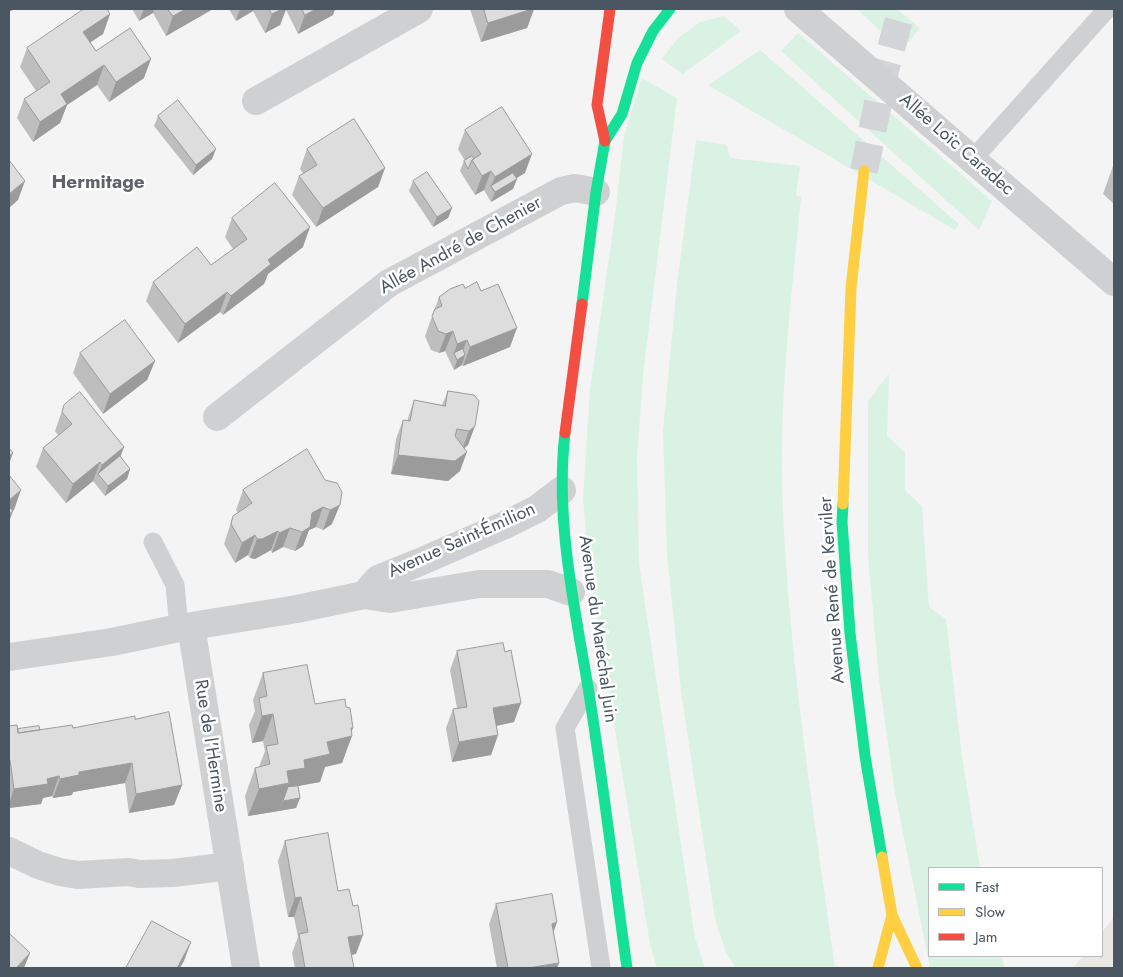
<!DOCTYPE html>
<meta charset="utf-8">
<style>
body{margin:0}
#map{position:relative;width:1123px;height:977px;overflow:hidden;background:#f4f4f4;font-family:Jost,sans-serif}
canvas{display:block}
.frame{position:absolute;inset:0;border:10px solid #4a5661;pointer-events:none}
.legend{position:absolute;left:928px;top:867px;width:175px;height:90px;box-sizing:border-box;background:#fff;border:1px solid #b7bbc0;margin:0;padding:6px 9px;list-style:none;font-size:15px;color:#4a5661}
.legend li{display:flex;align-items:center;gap:10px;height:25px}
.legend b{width:25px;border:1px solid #b7bbc0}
</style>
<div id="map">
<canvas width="1123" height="977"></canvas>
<div class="frame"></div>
<ul class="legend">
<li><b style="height:6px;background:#16e098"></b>Fast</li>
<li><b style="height:6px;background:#ffcf43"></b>Slow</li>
<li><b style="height:6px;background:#f24e42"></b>Jam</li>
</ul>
</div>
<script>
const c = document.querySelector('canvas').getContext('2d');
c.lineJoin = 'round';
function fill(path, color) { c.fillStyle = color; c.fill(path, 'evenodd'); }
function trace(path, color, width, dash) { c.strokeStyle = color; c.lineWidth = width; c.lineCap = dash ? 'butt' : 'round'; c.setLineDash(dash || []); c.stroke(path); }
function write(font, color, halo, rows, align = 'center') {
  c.font = font + ' Jost,sans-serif'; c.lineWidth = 5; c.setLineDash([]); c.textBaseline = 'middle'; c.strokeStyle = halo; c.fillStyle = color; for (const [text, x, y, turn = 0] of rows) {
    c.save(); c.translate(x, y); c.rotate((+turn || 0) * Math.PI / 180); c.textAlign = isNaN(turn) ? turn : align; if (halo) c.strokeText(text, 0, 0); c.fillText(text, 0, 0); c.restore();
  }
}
fill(new Path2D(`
 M1114,917V968H1073L1083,956H1102V932Z`), '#e8e7e3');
fill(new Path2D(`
 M857,9H897L920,28L901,51Z
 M724,16L741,31L683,74L662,59L678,38L700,22Z
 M798,33L992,201L979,230L781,51Z
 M760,50L959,224L955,230L708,85Z
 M642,78L677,98L643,376L637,458L639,564L695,938L705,968H657L650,944L589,570L583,498L590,389L615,216L624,136Z
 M696,140L727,145L730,158L800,166L796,195L801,197C792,292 780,389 782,485C787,647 813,808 835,968H736L726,953L715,919L681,691L667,554L663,431L677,284Z
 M889,374L887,436L905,452V490L922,506L929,607L946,619L962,757L980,868H929V956H1001L1005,968H930L895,793L879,679L868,555V401Z`), '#d9f2e3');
trace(new Path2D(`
 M864,171L884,74L902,9`), '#d2d4d7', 28, [28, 14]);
trace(new Path2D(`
 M973,159L1107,9
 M153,542L175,585L179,628
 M588,688L565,728L601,968`), '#ced0d2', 19);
trace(new Path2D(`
 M798,9L1114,282
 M256,101L419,9
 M217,417L389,283L561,191L575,188L596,192
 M364,595L378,579L420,562L505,525L537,509L562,490
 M191,626L246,968
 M9,657L112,642L179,628L297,609L364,595L390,599L479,584H548L571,592
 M9,851L38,865L60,872L78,875L129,872L139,874L173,873L230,866`), '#ced0d2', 28);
trace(new Path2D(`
 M582,304L596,192L605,141L622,114L637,63L653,31L670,9
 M565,433C555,518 574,604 588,687C603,781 614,875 627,968
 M843,504L842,522L850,633L865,756L882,857`), '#16e098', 11);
trace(new Path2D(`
 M843,504L851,288L864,171
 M882,857L892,915L917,968
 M878,968L892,915`), '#ffcf43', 11);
trace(new Path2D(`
 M605,141L597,105L610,9
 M565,433L582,304`), '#f24e42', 11);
fill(new Path2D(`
 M132,9H213L166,36L153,13L139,21Z
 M229,9H335L333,15L298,34L286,10L280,25L265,33L253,11L236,21Z
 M470,9H534L527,28L481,42Z
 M110,14L103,34L90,42L96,51L144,78L109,102L97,85L67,105L60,123L33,142L17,118L24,99L36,91L20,67L27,48Z
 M158,116L212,159L193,175L154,126Z
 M465,130L525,173L516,178L513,189L491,202L484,190L475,195L460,171L464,161H465L458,149Z
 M307,149L385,168L378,187L316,227L292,195L299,176L303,173L300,169Z
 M1114,165V204L1103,194L1113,166Z
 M413,181L452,208L448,218L433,227L409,191Z
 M232,218L303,247L268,274L264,284L223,315L220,312L178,343L146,301L153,282L211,265L233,249L225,237Z
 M465,288L481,291L510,347L463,366L462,364L454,370L445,351L439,353L431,350L425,336L439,297Z
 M80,353L155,361L147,380L103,414L73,373Z
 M448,391L474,395L468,445L464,448L460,471L448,481L391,474L396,439L403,420L407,421L414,400L442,405Z
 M64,405L124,447L120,456L130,469L127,479L105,496L93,481L66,503L36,467L43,448L58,435L55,431Z
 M325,480L332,524L323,530L316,527L309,530L303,546L295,551L283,547L272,553L271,550L255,559L250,558L248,555L235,563L224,544L233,516L238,513L236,510L243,490Z
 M457,651L514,722L496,726L498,735L491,755L452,762L446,728L453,709L457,708L450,670Z
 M263,673L315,704L352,732L342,763L325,767L320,782L298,786L300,798L296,808L248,816L245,796L255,768L259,767L265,751L263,741L252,743L249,725L255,711L253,700Z
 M135,719L182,785L174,805L129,813L125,783L73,792L72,795L53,798L52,796L43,798L41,804L9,808V726L18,729L40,730L73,728Z
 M285,841L338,891L356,954L351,955L354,968H295L292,953L298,937L294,917H288L278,861Z
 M496,904L553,931L559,963L557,968H497L489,924Z`), '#bebebf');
fill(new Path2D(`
 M9,9H15L9,12Z
 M144,9H154L153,13L139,21Z
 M186,9H213L166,36L173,16Z
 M240,9H254L253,11L236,21Z
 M282,9H286L280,25L265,33L272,14Z
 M316,9H335L333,15L298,34L305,15Z
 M532,9H534L527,28L481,42L488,23Z
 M110,14L103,34L76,52L83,32Z
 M151,59L144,78L109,102L116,82Z
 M104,65L97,85L67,105L60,123L33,142L40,122L61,94Z
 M216,149L212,159L193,175L196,165Z
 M532,154L525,173L494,192L491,186L495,177Z
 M385,168L378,187L316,227L323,208Z
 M491,171L484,190L475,195L482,176Z
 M517,179L513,189L491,202L495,192Z
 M25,181L18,200L9,208V194Z
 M452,208L448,218L433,227L437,217Z
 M310,227L303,247L268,274L264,284L223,315L231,296L268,260Z
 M227,292L220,312L178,343L185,324Z
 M517,328L510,347L463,366L470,347Z
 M453,331L445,351L439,353L446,334Z
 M467,340L460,358L465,355L462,365L454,370L457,360L454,353L457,344Z
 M155,361L147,380L103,414L110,394Z
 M475,426L468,445L462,450L469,431Z
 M124,447L117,466L98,474L102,465Z
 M467,452L460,471L448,481L391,474L398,455Z
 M13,453L9,464V456Z
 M100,462L93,481L66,503L73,484Z
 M130,469L127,479L105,496L108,486Z
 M21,490L14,510L9,514V500Z
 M340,505L332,524L323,530L330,510Z
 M323,507L316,527L309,530L303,546L295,551L302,532L312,513Z
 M13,511L9,522V514Z
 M290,528L283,547L272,553L279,533Z
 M278,531L271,550L255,559L250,558L257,539Z
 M255,535L248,555L235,563L242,543Z
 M521,703L514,722L486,728L493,708Z
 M273,714L263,741L252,743L262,716Z
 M351,728H353L350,736H352L342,763L325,767L320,782L298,786L284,797L279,811L248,816L259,789L304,760L327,742Z
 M498,735L491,755L452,762L459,742Z
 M132,763L125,783L73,792L72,795L53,798L60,779L79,772Z
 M59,776L52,796L43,798L41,804L9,808V804L14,789L47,779Z
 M182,785L174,805L129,813L136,794Z
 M300,798L296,808L279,811L283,801Z
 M301,897L294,917H288L295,898Z
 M557,922L550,942L552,924Z
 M363,935L356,954L341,957L348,937Z
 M191,942L184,961L180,968H177Z
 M30,953L24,968H16Z
 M559,963L557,968H528Z`), '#9b9b9b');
const building = new Path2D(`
 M84,9H107L110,14L83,32L96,51L130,28L151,59L116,82L104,65L61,94L67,104L40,122L24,99L50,82L27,48Z
 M168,9H186L173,16Z
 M269,9H282L272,14Z
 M302,9H316L305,15Z
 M484,9H532L488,23Z
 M178,100L216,149L196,165L158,116Z
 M502,107L532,154L495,177L491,171L482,176L472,160L481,154L465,130Z
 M354,119L385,168L323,208L299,176L317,165L307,149Z
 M472,156L474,159L472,160L468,169L464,161Z
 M9,160L25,181L9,194Z
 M427,172L452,208L437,217L413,181Z
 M513,173L517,179L495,192L491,186Z
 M275,183L310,227L268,260L271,264L231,296L227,292L185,324L153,282L197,247L211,265L247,239L232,218Z
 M477,282L481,291L498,284L517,328L470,347L467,340L457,344L453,331L446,334L438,331L432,316L435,309L442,306L439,297L450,289L463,284L465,288Z
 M125,320L155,361L110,394L80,353Z
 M463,349L465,355L457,360L454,353Z
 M448,391L474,395L479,401L475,426L469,431L457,429L455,436L467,452L455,461L398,455L403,420L410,421L414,400L445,406Z
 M80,392L124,447L102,465L100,462L73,484L43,448L72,424L62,412L64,405Z
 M9,448L13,453L9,456Z
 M307,449L325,480L337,483L342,492L340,505L330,510L323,507L312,513L310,527L302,532L290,528L279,533L278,531L262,539H257L255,535L242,543L231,524L233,516L252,503L243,490Z
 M120,456L130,469L108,486L98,474Z
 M9,475L21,490L9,500Z
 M9,507L13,511L9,514Z
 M503,643L505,652L511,650L521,703L493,708L498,735L459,742L453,709L467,707L457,651Z
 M307,665L315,704L345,699L346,707L350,708L353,728H351L352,736L327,742L330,754L304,760L305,768L287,771L289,783L259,789L255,768L270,764L266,746L278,744L273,714L262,716L259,698L267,696L263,673Z
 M169,712L182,785L136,794L132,763L79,772V775L60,779L59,776L47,779L48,784L14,789L10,760H9V726L17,725L18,733L72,725L73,728L135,716V719Z
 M39,726L40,730L18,733V729Z
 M298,786L300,798L283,801L288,787Z
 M328,833L338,891L349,889L353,906L358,905L363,935L348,937L354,968H305L299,934L308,932L301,897L295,898L285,841Z
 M552,894L557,922L552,924L559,963L528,968H508L496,904Z
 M152,921L191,942L177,968H126Z
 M9,933L30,953L16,968H9Z`);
fill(building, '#ddddde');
trace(building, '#9b9b9b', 1);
write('18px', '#4a5661', '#fff', [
 ["Allée Loïc Caradec",956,145,41],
 ["Allée André de Chenier",461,246,-29],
 ["Avenue Saint-Émilion",462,541,-24],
 ["Avenue René de Kerviler",833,590,-94],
 ["Avenue du Maréchal Juin",597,629,82],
 ["Rue de l'Hermine",210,746,81]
]);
write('bold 19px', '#5f6368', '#fff', [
 ["Hermitage",98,183]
]);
</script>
